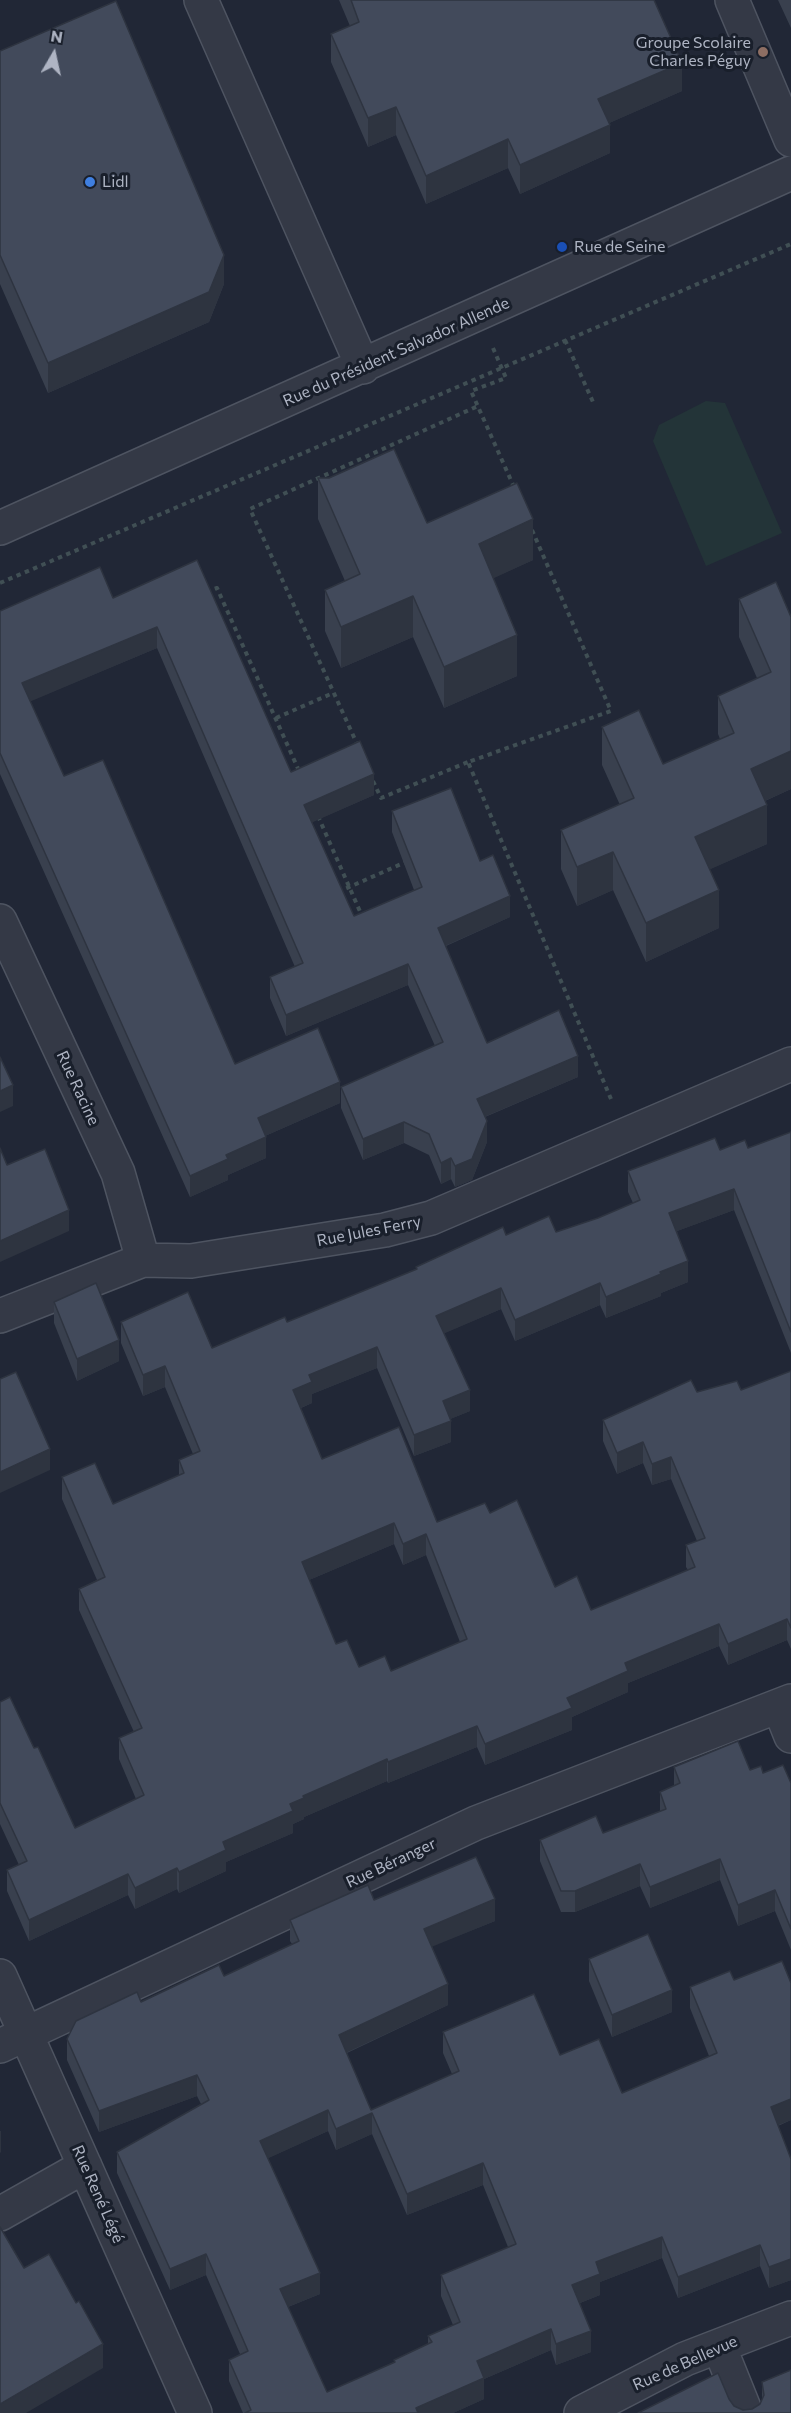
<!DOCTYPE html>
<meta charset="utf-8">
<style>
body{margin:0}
#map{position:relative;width:791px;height:2413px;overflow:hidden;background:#212736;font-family:Commissioner,sans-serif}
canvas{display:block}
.north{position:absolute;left:24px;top:24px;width:60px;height:60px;-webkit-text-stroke:4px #191f2b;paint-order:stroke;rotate:9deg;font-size:16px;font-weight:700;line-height:24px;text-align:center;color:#aeb4c3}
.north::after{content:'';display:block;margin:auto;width:21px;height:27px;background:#aeb4c3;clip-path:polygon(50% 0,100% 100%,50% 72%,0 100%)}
</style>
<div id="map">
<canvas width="791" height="2413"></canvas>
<div class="north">N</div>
</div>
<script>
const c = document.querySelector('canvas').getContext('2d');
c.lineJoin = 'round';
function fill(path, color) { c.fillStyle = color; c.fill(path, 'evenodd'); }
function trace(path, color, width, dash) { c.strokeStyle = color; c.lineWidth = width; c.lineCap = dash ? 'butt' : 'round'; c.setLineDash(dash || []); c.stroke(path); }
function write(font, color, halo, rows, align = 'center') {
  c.font = font + ' Commissioner,sans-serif'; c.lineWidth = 6; c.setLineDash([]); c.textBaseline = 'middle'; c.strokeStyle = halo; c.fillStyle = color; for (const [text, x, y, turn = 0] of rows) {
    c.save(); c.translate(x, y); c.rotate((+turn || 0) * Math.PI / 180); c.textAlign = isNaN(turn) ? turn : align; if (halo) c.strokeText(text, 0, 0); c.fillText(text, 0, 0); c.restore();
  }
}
fill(new Path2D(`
 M706,401L725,403L782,533L706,566L653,441L659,425Z`), '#233438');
const minor = new Path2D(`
 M201,0L363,367
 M732,0L791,140
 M0,528L791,173
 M0,921L118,1173L143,1260
 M0,1316L143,1260L191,1261L385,1230L431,1218L791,1064
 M779,1706L791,1736
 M0,1976L195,2413
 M0,2046L476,1823L791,1701
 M0,2214L85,2166
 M719,2346L746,2413
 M581,2413L685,2359L791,2318`);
trace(minor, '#4e5461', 36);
trace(new Path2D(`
 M565,340L593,402
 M493,348L506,378L471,391L514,487
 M532,530L611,711L468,762L611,1099
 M0,583L791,244
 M206,591L217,588L300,773
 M276,718L333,693
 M358,746L250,509L478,406
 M373,781L381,798L468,762
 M318,816L362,916
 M338,892L408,861`), '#404f54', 4, [4.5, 4.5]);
trace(minor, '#343946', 33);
fill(new Path2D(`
 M339,0H654L682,91L609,123L610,153L520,194L508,168L426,204L396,135L368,147L331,62V34L350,26Z
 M778,0H791V28Z
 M0,51L224,284L209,322L48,393L0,284Z
 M318,478L427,523L533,560L493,578L517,676L444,708L413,637L341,668L325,631V590L345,581L318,519Z
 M197,560L291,772L374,795L312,822L354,916L414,890L392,832V811L480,861L510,917L446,946L487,1043L578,1077L485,1117L487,1142L472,1180L455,1187L451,1179L441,1184L429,1155L404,1143L363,1160L341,1108V1087L435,1046L408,985L286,1036L270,998V977L295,967L157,648L30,701L64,776L235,1064L340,1103L265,1136L266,1158L228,1175V1180L190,1197L0,774V611L113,598Z
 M776,582L791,789L765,801L767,844L710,869L719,928L646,962L613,890L577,906L561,869V830L620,805L602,765V727L663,764L720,739L718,734V696L757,678L739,637V599Z
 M791,1132V1353L734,1210L677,1231L688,1282L661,1293V1296L606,1318L600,1305L515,1341L501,1309L444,1333L470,1411L450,1419L451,1442L414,1456L377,1368L312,1394V1403L301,1408L322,1459L437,1522L490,1513L555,1587L591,1610L688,1570L686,1567V1545L697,1541L671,1479L652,1485L643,1463L617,1474L603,1441V1420L697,1392L741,1390L791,1371V1649L787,1640L728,1665L719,1646L628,1683V1692L572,1717V1730L485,1765L477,1747L388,1783L387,1781L304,1817V1819L293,1824V1833L226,1862V1871L179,1893L177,1889L135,1909L128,1895L29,1941L7,1891V1870L19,1865L0,1824V1702L34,1748L75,1828L136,1799L119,1759V1738L134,1732L79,1610V1589L97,1580L62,1499V1477L113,1504L179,1476V1460L193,1454L165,1387L143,1396L121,1343V1322L212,1348L287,1322L416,1269V1267L506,1235L556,1232L598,1218L633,1203L628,1192V1171L720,1150L748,1148ZM394,1544L403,1565L426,1555L460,1642L391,1671L359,1667L336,1644L309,1580Z
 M54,1302L119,1361L77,1381L54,1323Z
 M674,1767L750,1770L763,1773L791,1783V1950L775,1911L738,1926L720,1880L650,1908L640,1886L575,1912H561L540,1861V1840L603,1833L660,1811V1792L674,1786Z
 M374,1900L495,1921L432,1946L448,2005L347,2053L371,2110L452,2074L443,2053V2032L560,2055L622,2093L709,2056L690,2008V1987L734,1980L791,1983V2120L778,2126L791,2159V2280L769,2288L760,2266L678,2298L662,2258L600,2282V2295L580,2303L591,2352L556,2365L551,2350L484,2379V2399L453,2413H243L229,2381V2360L240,2354L206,2275L170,2290L117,2173V2152L201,2104L197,2096L99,2132L67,2060V2039L141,2002L224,1976L292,1944L290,1941V1920ZM328,2131L336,2150L372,2134L407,2215L483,2185L508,2247L441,2275V2296L453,2325L428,2336V2344L394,2360V2362L327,2392L288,2307L320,2294L268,2158Z
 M589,1959L672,2012L612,2037L589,1981Z
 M762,2382L791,2413H638L729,2399L734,2406L743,2410L752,2409L760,2404L762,2400Z`), '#39404e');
fill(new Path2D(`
 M682,63V91L598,128V99Z
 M396,107V135L368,147V118Z
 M610,125V153L520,194V165Z
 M508,139V168L426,204V176Z
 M224,255V284L209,322L48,393V363Z
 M533,519V560L479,585V544Z
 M413,596V637L341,668V627Z
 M157,627V648L22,705V683Z
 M517,635V676L444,708V667Z
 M791,751V789L751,807V769Z
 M374,774V795L304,826V805Z
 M767,805V844L695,876V837Z
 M613,852V890L577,906V867Z
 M719,890V928L646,962V923Z
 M510,896V917L438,949V928Z
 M408,964V985L286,1036V1015Z
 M578,1056V1077L477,1120V1099Z
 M340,1082V1103L258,1139V1118Z
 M13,1085V1106L0,1112V1091Z
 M487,1121V1142L472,1180L455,1187V1166Z
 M404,1122V1143L363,1160V1139Z
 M266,1137V1158L228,1175V1180L190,1197V1176L226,1155Z
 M451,1158V1179L441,1184V1163Z
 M734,1189V1210L669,1234V1213Z
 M69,1210V1231L0,1262V1241Z
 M688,1261V1282L661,1293V1296L606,1318V1297L660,1272Z
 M600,1283V1305L515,1341V1320Z
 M501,1288V1309L436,1337V1316Z
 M119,1340V1361L77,1381V1359Z
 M377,1347V1368L312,1394V1403L293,1411V1390L309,1375Z
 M165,1366V1387L143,1396V1375Z
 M470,1390V1411L443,1422V1401Z
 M451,1421V1442L414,1456V1435Z
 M643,1442V1463L617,1474V1453Z
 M50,1449V1470L0,1493V1472Z
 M671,1457V1479L652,1485V1464Z
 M394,1523V1544L302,1583V1562Z
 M426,1534V1555L403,1565V1544Z
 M787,1619V1640L728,1665V1644Z
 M719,1624V1646L628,1683V1692L572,1717V1730L485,1765V1744L567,1698L625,1663Z
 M477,1726V1747L388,1783V1762Z
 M387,1759V1781L304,1817V1819L293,1824V1833L226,1862V1871L179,1893V1872L223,1842L303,1796Z
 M720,1859V1880L650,1908V1887Z
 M640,1864V1886L575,1912V1891Z
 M177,1868V1889L135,1909V1888Z
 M128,1874V1895L29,1941V1920Z
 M775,1890V1911L738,1926V1905Z
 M495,1899V1921L424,1950V1929Z
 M448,1984V2005L339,2056V2035Z
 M672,1990V2012L612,2037V2015Z
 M197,2075V2096L99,2132V2111Z
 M791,2099V2120L771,2128V2107Z
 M328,2110V2131L260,2162V2141Z
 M372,2113V2134L336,2150V2129Z
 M0,2131H1V2152L0,2153Z
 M483,2163V2185L407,2215V2194Z
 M662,2237V2258L600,2282V2295L572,2306V2285L596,2262Z
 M760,2245V2266L678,2298V2277Z
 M206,2254V2275L170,2290V2269Z
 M791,2259V2280L769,2288V2267Z
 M320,2273V2294L280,2310V2289Z
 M551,2329V2350L484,2379V2399L453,2413H416V2408L477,2361Z
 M591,2331V2352L556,2365V2344Z
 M103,2344V2368L26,2413H0V2404Z`), '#2e3440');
const building = new Path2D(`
 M351,0H654L682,63L598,99L610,125L520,165L508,139L426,176L396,107L368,118L331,34L359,22Z
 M116,1L224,255L209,292L48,363L0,255V51Z
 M394,449L427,523L517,483L533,519L479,544L517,635L444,667L413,596L341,627L325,590L360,574L318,478H329Z
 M197,560L291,772L360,741L374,774L304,805L354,916L422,887L392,811L451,788L480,861L493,855L510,896L438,928L487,1043L559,1010L578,1056L477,1099L487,1121L472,1159L455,1166L451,1158L441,1163L429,1134L404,1122L363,1139L341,1087L443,1042L408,964L286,1015L270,977L303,963L157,627L22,683L64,776L103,760L235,1064L318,1028L340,1082L258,1118L266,1137L226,1155L228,1159L190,1176L0,753V611L100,567L113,598Z
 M776,582L791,617V751L751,769L767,805L695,837L719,890L646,923L613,852L577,867L561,830L634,798L602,727L639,710L663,764L734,733L718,696L771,672L739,599Z
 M0,1057L13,1085L0,1091Z
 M791,1132V1332L734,1189L669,1213L688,1261L660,1272L661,1274L606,1297L600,1283L515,1320L501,1288L436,1316L470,1390L443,1401L451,1421L414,1435L377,1347L309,1375L312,1382L293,1390L322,1459L399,1427L437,1522L485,1503L490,1513L517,1500L555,1587L577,1576L591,1610L695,1567L686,1545L705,1538L671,1457L652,1464L643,1442L617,1453L603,1420L691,1380L697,1392L737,1381L741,1390L791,1371V1628L787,1619L728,1644L719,1624L625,1663L628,1671L567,1698L572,1708L485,1744L477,1726L388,1762L387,1759L303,1796L304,1798L290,1804L293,1811L223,1842L226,1850L179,1872L177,1868L135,1888L128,1874L29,1920L7,1870L27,1861L0,1803V1702L10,1697L34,1748L38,1747L75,1828L144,1795L119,1738L142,1728L79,1589L105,1577L62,1477L95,1463L113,1504L184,1473L179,1460L200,1451L165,1366L143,1375L121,1322L188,1292L212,1348L285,1317L287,1322L417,1269L416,1267L503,1227L506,1235L549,1216L556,1232L598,1218L640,1200L628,1171L715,1138L720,1150L745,1140L748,1148ZM394,1523L403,1544L426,1534L467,1639L391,1671L385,1656L359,1667L347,1640L336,1644L302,1562Z
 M0,1148L7,1165L45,1149L69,1210L0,1241Z
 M96,1283L119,1340L77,1359L54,1302Z
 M16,1372L50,1449L0,1472V1379Z
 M738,1741L750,1770L761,1766L763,1773L783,1765L791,1783V1929L775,1890L738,1905L720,1859L650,1887L640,1864L575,1891H561L540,1840L596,1816L603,1833L666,1809L660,1792L680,1783L674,1767Z
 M476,1857L495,1899L424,1929L448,1984L339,2035L371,2110L459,2071L443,2032L534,1994L560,2055L599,2039L622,2093L717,2053L690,1987L730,1971L734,1980L782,1961L791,1983V2099L771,2107L791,2159V2259L769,2267L760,2245L678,2277L662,2237L596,2262L600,2274L572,2285L591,2331L556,2344L551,2329L477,2361L484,2378L416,2408L418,2413H245L251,2410L229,2360L248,2351L206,2254L170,2269L117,2152L209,2100L197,2075L99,2111L67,2039L76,2021L137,1992L141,2002L219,1965L224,1976L299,1941L290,1920L368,1885L374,1900ZM328,2110L336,2129L372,2113L407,2194L483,2163L516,2244L441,2275L460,2322L428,2336L432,2342L394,2360L395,2362L327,2392L280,2289L320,2273L260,2141Z
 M648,1934L672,1990L612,2015L589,1959Z
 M0,2227L24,2268L49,2254L76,2303L79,2301L103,2344L0,2404Z
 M791,2370V2413H638L718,2373L729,2399L734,2406L743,2410L752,2409L760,2404L764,2395L762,2382Z`);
fill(building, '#424a5b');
trace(building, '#2e3440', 1.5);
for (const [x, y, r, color] of [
 [763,52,6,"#8d6e63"],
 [90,182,6,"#3f7fe0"],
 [562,247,6,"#1a4fb4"]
]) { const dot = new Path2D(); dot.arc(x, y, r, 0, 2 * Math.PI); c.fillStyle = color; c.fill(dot); trace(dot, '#191f2b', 2); }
write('16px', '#aeb4c3', '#191f2b', [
 ["Groupe Scolaire",751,43,"right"],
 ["Charles Péguy",751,61,"right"],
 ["Lidl",102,182],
 ["Rue de Seine",574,247]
], 'left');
write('16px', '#aeb4c3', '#191f2b', [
 ["Rue du Président Salvador Allende",396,352,-24],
 ["Rue Racine",78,1088,65],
 ["Rue Jules Ferry",369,1231,-11],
 ["Rue Béranger",391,1863,-25],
 ["Rue René Légé",98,2194,66],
 ["Rue de Bellevue",685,2363,-24]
]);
</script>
